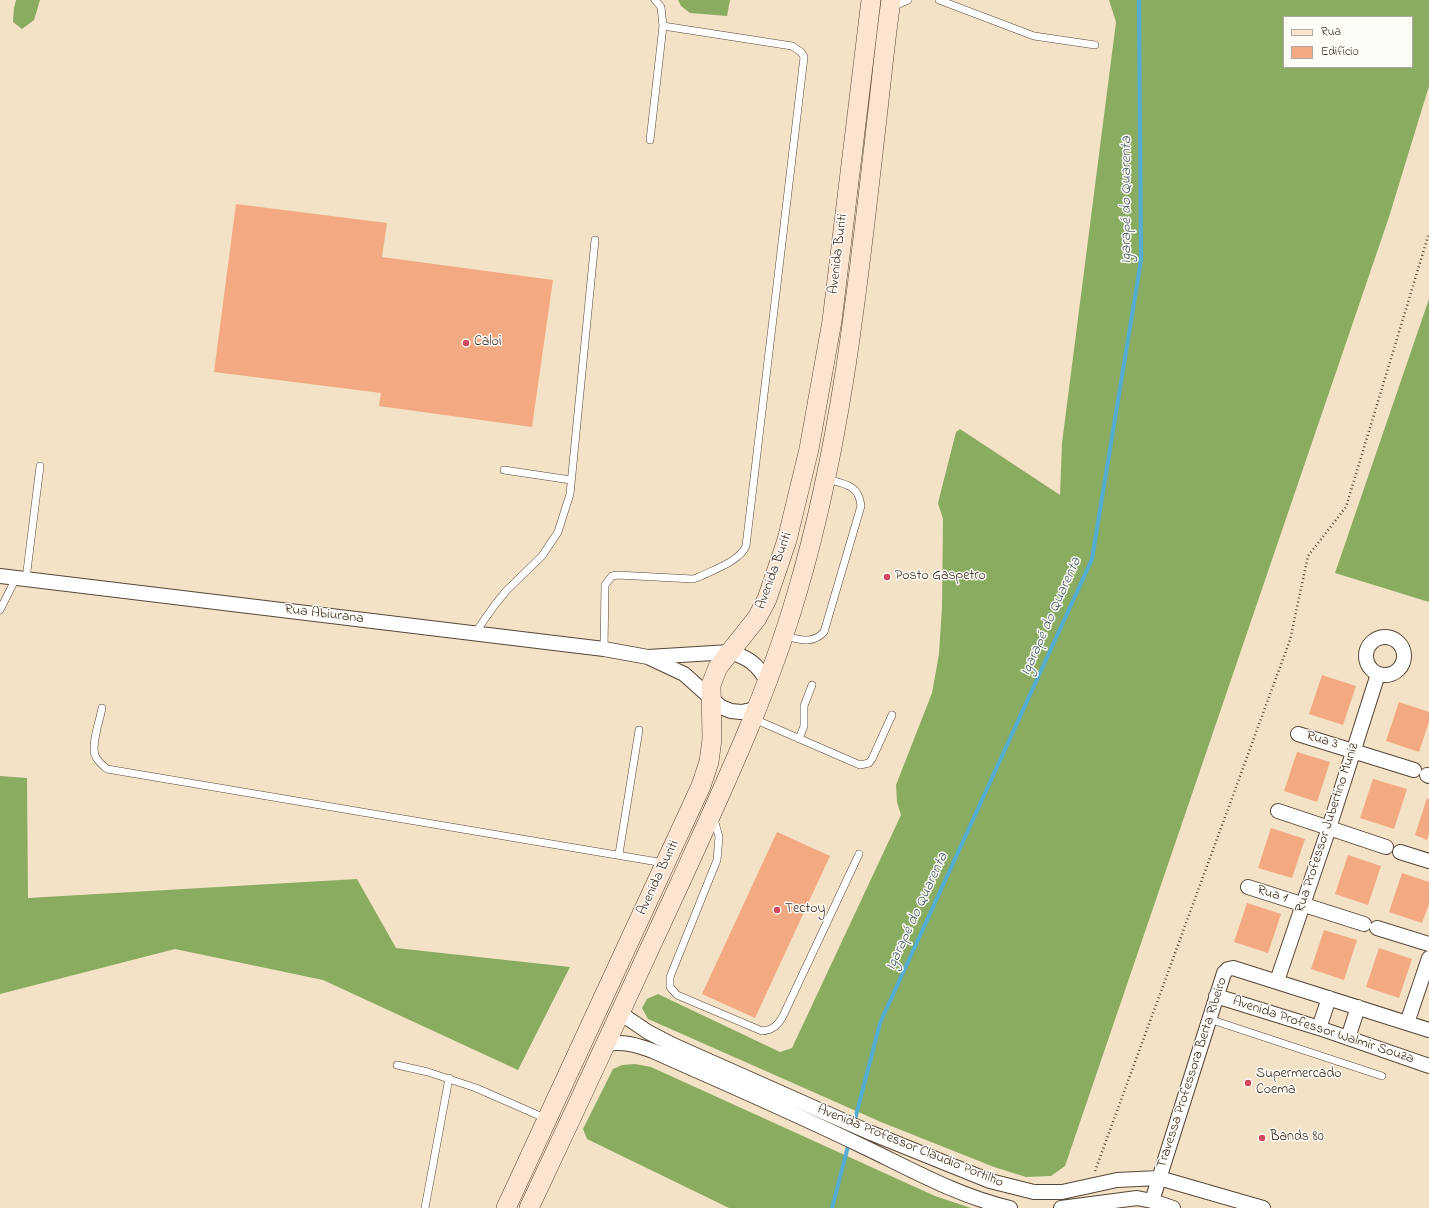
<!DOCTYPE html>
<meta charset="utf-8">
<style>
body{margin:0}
#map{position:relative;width:1429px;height:1208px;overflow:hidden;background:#f3e2c6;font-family:"Indie Flower",sans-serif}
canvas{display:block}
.legend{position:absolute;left:1283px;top:16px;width:130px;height:52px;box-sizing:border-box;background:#fdfcf7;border:1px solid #afa8a0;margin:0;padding:5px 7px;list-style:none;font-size:12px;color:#3b2a1e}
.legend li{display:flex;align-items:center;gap:8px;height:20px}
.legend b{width:20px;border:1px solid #afa8a0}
</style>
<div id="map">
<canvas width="1429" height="1208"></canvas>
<ul class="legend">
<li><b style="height:5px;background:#fde4d1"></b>Rua</li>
<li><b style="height:11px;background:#f3a981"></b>Edifício</li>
</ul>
</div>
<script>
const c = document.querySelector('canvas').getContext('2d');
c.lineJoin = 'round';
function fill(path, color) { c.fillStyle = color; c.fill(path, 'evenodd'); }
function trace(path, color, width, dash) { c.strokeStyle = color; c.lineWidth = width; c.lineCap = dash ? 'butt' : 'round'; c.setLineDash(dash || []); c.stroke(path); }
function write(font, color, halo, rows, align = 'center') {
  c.font = font + ' "Indie Flower",sans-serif'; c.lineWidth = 3; c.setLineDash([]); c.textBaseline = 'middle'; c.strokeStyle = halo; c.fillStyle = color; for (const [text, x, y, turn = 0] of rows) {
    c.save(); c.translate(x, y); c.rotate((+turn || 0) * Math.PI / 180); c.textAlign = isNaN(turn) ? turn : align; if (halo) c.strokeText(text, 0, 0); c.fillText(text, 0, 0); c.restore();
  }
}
fill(new Path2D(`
 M16,0H40L34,20L22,29L13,22L14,8Z
 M678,0H730L727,16L690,13L681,6Z
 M1109,0H1429V86L1389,217L1065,1166L1051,1176L1026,1177L994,1167L881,1122L648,1019L642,1008L647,999L658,994L780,1052L792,1048L901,815L897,802L896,785L932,693L939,654L942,607L943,519L938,503L956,432L960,429L1060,495L1062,443L1116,22ZM1284,17H1412V67H1284Z
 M1429,299V602L1335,573Z
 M0,776L27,778L28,898L357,879L396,948L570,967L518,1070L323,980L175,949L0,994Z
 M635,1064L651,1067L935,1196L971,1208H729L587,1139L583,1129L613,1069L622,1065Z`), '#8aac60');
trace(new Path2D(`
 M832,1208L880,1023L1092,559L1141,260L1139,0`), '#54add2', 4);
fill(new Path2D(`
 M236,204L387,223L382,257L553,280L532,427L379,406L381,393L214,372Z
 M1322,675L1356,686L1343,725L1309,714Z
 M1399,702L1429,712V722L1419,752L1386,741Z
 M1297,752L1330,762L1317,802L1284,791Z
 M1373,779L1407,789L1394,829L1360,818Z
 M1427,798L1429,799V834L1427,840L1415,835Z
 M1271,828L1305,839L1292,878L1258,868Z
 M777,832L830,856L755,1018L702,994Z
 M1348,855L1381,866L1368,905L1335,894Z
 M1402,873L1429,882V904L1422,923L1389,912Z
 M1247,903L1281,914L1268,953L1234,942Z
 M1324,930L1357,940L1344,980L1311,969Z
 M1379,948L1412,959L1399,998L1366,987Z`), '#f3a981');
const service = new Path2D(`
 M939,0L1034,36L1095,45
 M892,7L908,0
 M650,140L663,26L661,7L655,0
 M504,470L571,480
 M26,579L40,466
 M0,610L16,578
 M475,633L494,606L506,591L542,556L558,532L570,494L595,240
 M784,636C799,639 812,645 824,632L861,506C859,485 845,484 827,479
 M604,649L605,585L612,576L617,575L693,579L699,577C713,570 740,561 746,546L804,57L801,52L792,46L663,26
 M102,708C100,720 91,744 95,755C97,761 102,765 107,769L664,863
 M754,719L860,765L869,763L872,759L892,715
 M799,739L804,726V706L812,685
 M714,819L719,837L717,860L670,977V987L677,995L762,1031C773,1030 778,1025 783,1016L859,854
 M619,854L639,730
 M1209,1019L1382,1076
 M397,1065L428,1072L476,1088L547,1119
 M425,1208L449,1078`);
const minor = new Path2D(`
 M0,576L604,649L648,657L730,652C749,658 757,664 767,681
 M1366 656a19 19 0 1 1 38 0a19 19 0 1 1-38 0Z
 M650,658L684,674L721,707L731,711L741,712L756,709
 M1298,734L1414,770
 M1427,775L1429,776
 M1278,811L1386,847
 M1400,852L1429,861
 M1248,887L1364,924
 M1377,928L1429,944
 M1277,981L1329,828L1378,674
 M1216,996L1319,1028L1429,1066
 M620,1013L648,1032L673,1045L871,1133L990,1181L1034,1192H1062L1117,1180L1159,1178L1263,1208
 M1407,1023L1429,958
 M1319,1028L1329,998
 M1348,1038L1358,1007
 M607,1044C623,1041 637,1045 653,1051C722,1082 792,1112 860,1145C909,1168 957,1196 1010,1208
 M1152,1201L1224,973L1228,969L1233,968L1429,1030
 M1061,1208L1137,1198L1152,1201L1173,1208`);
const secondary = new Path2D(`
 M506,1208L701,786L709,762L712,739L711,685L718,667L757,618L767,599L787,540L809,449L832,321L871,0
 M529,1208C580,1100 630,992 680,883C723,789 768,693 797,593C842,441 858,284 876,127C881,85 885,42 891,0`);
trace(service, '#574637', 8);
trace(minor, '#574637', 16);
trace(secondary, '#574637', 20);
trace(new Path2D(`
 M1095,1171L1290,640L1308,556L1346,507L1429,233`), '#574637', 2.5, [1, 3]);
trace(service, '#fff', 7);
trace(minor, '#fff', 14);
trace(secondary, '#fde4d1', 19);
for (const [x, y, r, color] of [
 [466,343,4,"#d1495b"],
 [887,577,4,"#d1495b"],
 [777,910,4,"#d1495b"],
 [1248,1083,4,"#d1495b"],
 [1262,1138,4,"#d1495b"]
]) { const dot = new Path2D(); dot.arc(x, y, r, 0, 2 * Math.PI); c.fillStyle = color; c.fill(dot); trace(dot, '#fdfcf7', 1.5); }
write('14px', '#3b2a1e', '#fdfcf7', [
 ["Avenida Buriti",839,254,-83],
 ["Avenida Buriti",775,571,-70],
 ["Rua Abiurana",324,615,7],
 ["Rua 3",1322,741,17],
 ["Rua Professor Jubertino Muniz",1328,828,-72],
 ["Avenida Buriti",659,878,-65],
 ["Rua 1",1272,895,17],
 ["Avenida Professor Walmir Souza",1323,1031,18],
 ["Travessa Professora Berta Ribeiro",1193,1073,-72],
 ["Avenida Professor Claudio Portilho",910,1147,22]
]);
write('14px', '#3b2a1e', '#fdfcf7', [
 ["Caloi",474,343],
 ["Posto Gaspetro",895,577],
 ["Tectoy",785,910],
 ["Supermercado",1256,1075],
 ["Coema",1256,1091],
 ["Bands 80",1270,1138]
], 'left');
write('italic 15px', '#455e66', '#fdfcf7', [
 ["Igarapé do Quarenta",1128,200,-90],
 ["Igarapé do Quarenta",1052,617,-66],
 ["Igarapé do Quarenta",918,912,-65]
]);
</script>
